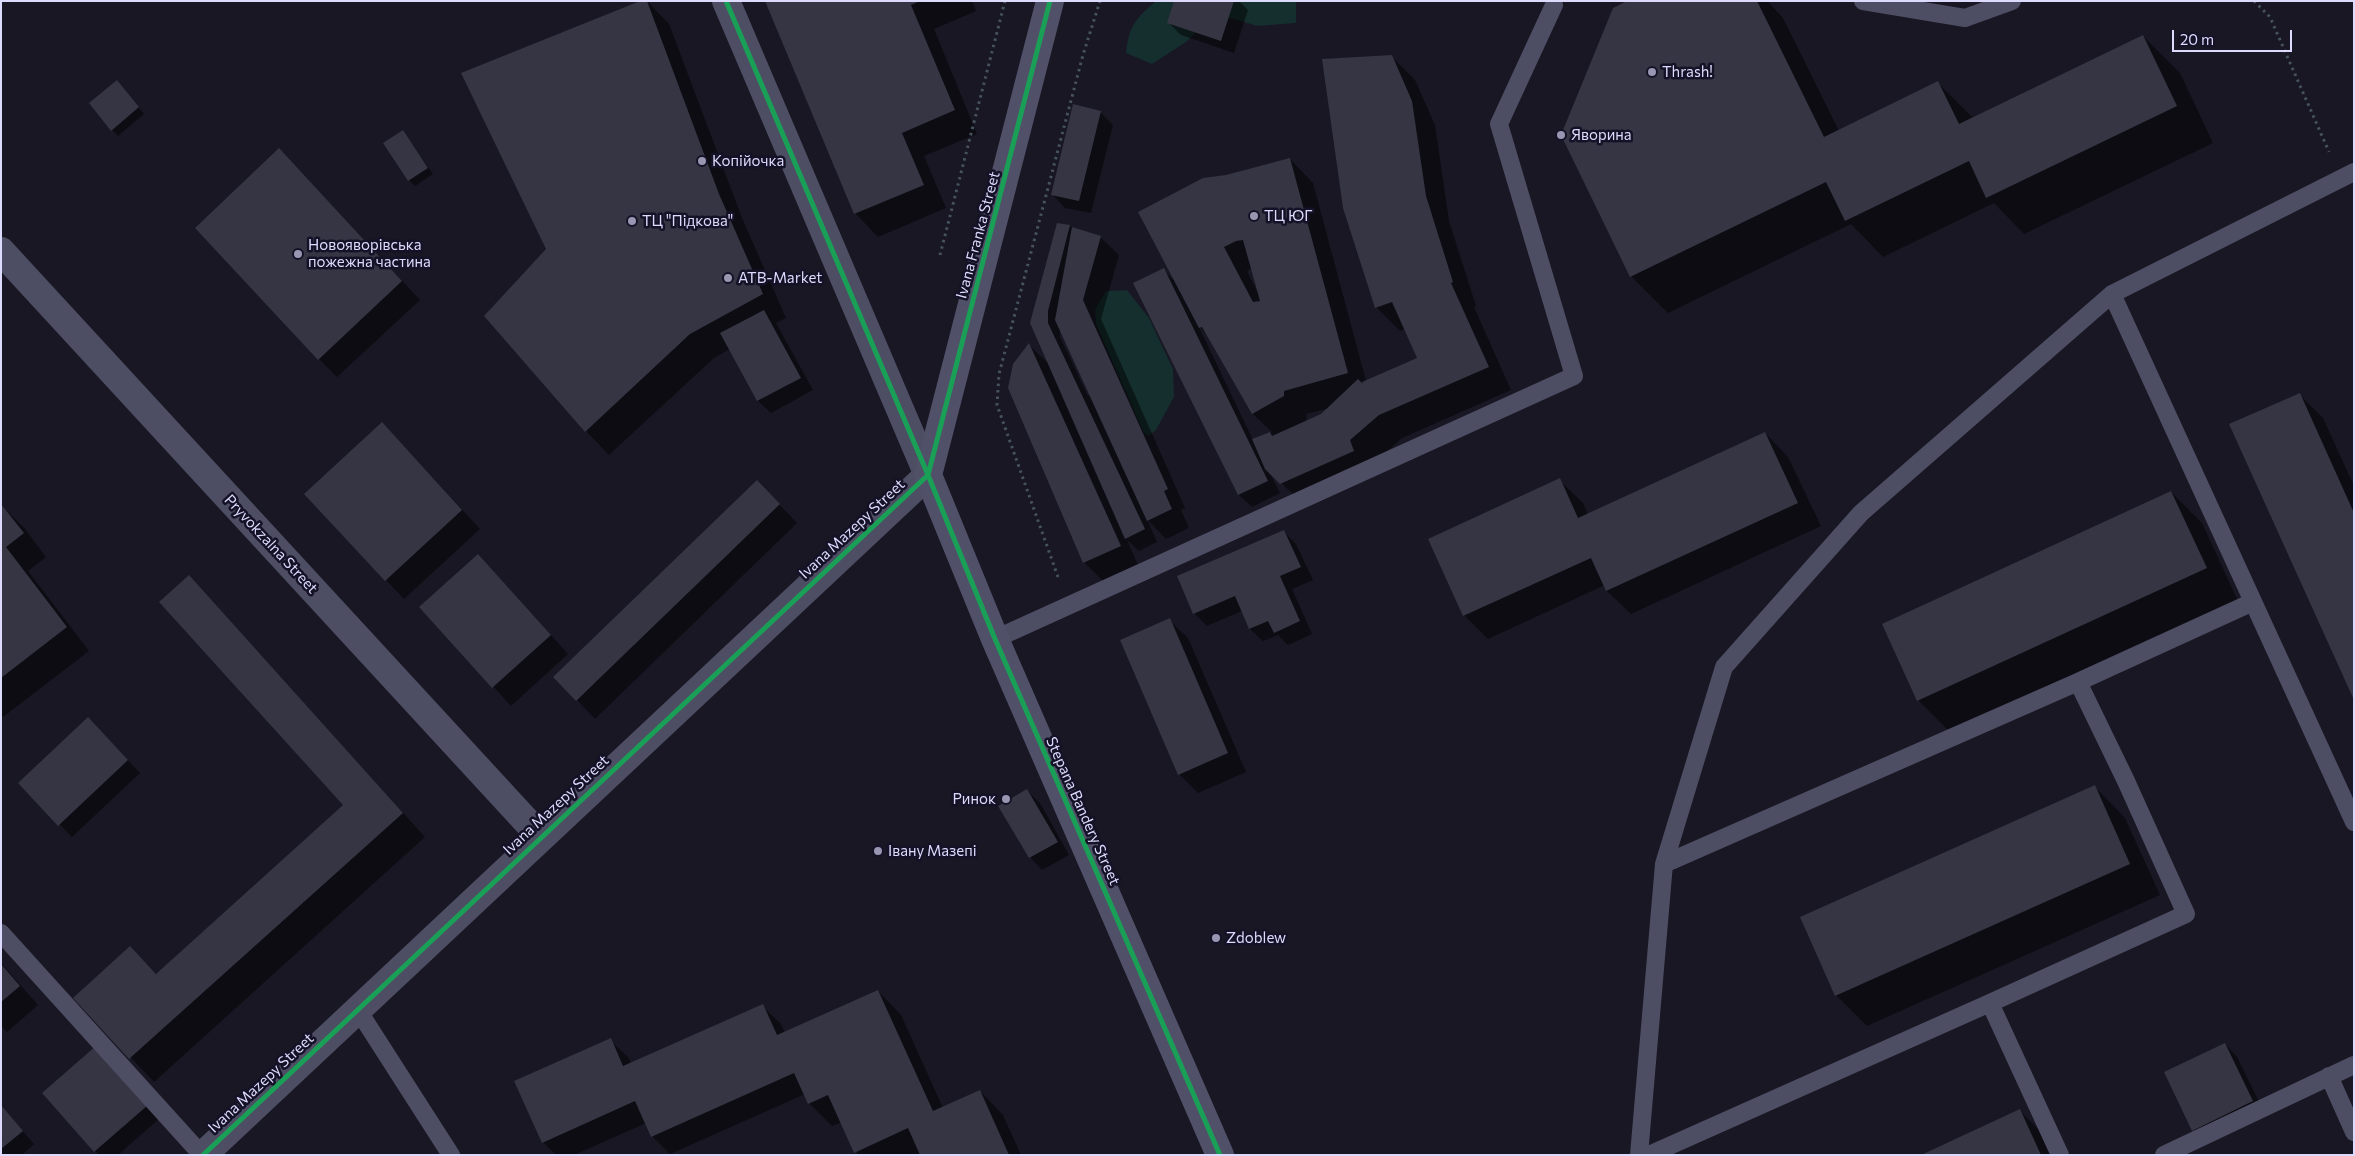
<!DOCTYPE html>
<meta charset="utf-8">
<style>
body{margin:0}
#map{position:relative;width:2355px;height:1156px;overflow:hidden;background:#181723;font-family:Commissioner,sans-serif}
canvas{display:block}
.frame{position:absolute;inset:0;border:2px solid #dddbfd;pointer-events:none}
.scale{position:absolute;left:2172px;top:30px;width:120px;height:22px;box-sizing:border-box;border:2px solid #dddbfd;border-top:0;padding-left:6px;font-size:15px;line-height:18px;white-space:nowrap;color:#dddbfd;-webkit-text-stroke:4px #151228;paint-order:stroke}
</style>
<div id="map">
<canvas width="2355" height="1156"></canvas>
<div class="frame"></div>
<div class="scale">20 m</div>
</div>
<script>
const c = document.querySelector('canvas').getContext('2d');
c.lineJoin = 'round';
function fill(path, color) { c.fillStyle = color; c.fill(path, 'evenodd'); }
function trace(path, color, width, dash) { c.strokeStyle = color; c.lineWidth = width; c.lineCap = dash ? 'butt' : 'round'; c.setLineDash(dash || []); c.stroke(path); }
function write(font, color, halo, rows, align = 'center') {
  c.font = font + ' Commissioner,sans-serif'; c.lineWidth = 5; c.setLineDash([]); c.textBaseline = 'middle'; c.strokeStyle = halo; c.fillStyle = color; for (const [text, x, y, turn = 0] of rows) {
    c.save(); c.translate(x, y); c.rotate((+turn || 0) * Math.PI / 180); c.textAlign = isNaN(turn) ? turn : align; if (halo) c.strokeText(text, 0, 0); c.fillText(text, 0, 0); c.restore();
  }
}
fill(new Path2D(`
 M1156,1H1296V23L1257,26L1231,18L1203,26L1186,42L1152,64L1126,53C1129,26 1135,19 1156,1Z
 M1127,290L1149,318L1173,369L1174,397L1156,430L1149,436L1144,433L1096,324L1095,309L1106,291Z`), '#152e2e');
fill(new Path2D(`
 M647,1L669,24L742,218L786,318L776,323L813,390L771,413L758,401L730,349L714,358L609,455L586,431L486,316L547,249Z
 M766,1H972L976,11L934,29L977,134L924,156L946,208L878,237L855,213Z
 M1176,1H1239L1248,10L1234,53L1181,35L1169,23Z
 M1630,1H1767L1783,18L1839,131L1938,83L1973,118L2143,36L2180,73L2213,143L2024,234L1994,203L1883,257L1851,224L1668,313L1631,276Z
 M1391,56L1415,80L1435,125L1449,221L1476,306L1474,307L1511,390L1402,438L1373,464L1305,506L1269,471L1280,493L1252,507L1239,495L1135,283L1163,270L1175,281L1226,176L1290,159L1313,183L1366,381L1419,359L1405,329L1400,331L1376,307ZM1252,268L1258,291H1257L1247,271ZM1198,325L1209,337L1253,414L1272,432L1253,440ZM1330,408L1322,415L1307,422L1306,414Z
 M123,88L144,114L118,136L112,130Z
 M1100,112L1113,125L1091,213L1065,208L1053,195Z
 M403,131L433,174L415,186L409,180Z
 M297,168L420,300L337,377L319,359Z
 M1070,226L1073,229L1100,237L1119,255L1101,319L1185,508L1181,510L1189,528L1166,539L1147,519L1157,542L1139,551L1127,540L1138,565L1103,581L1084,562L1029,345L1050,365L1031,322ZM1060,329L1090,395L1088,396L1060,337Z
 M2299,394L2323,418L2354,486V697Z
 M1765,433L1788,457L1821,526L1631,614L1607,591L1605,585L1488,639L1464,615L1429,540L1559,480L1583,503L1588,515Z
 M400,442L480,529L404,599L386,580Z
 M2171,492L2202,523L2237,599L1949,731L1918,700Z
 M775,500L797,523L595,719L577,700Z
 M2,506L25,529L46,557L28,571L89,651L3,717L1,715Z
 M1284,532L1296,544L1313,580L1292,589L1312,634L1288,645L1278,635L1263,641L1250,629L1242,611L1207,626L1194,613Z
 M496,574L568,654L511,706L421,607Z
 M189,577L425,837L154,1082L75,998L130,948L157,974L344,805Z
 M1169,620L1188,638L1246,772L1198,793L1179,774Z
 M101,732L140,773L72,837L20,783Z
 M2095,787L2125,818L2160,895L1867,1026L1836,995Z
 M1027,791L1040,803L1069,855L1042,870L1030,857Z
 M1,963L38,1005L7,1032L1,1026Z
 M878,991L901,1015L943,1108L980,1091L1003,1115L1021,1155H858L842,1122L832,1126L809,1103L805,1094L670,1154L652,1136L646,1123L574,1155H556L543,1142L610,1040L629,1058L631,1064L762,1006L781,1024L785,1033Z
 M2225,1044L2237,1057L2265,1114L2206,1143L2194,1130L2166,1072Z
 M97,1047L160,1118L118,1155H99L44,1093Z
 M1,1106L34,1144L22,1155H1Z
 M2020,1111L2057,1148L2060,1155H1924Z`), '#0007');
fill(new Path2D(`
 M640,1H647L719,194L763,294L690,334L585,432L484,316L546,249L461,73Z
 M765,1H920L911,5L955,110L902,133L924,185L854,214Z
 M1174,1H1234L1221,41L1167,23Z
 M1627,1H1757L1824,137L1938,81L1959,124L2143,35L2177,106L1986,198L1969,161L1845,221L1826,182L1630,277L1561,135L1613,8Z
 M1392,55L1412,101L1426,196L1453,282L1451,283L1489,367L1379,415L1350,440L1354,451L1280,484L1265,469L1252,439L1270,432L1272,436L1321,414L1358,379L1363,384L1362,382L1417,358L1392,302L1375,308L1343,208L1322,59Z
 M117,80L139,107L111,131L89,103Z
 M1073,104L1101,111L1079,201L1051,195Z
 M403,130L428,168L408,181L383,143Z
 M279,148L402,281L318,360L195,228Z
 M1290,158L1348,373L1284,391V396L1252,414L1202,327L1199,328L1138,212L1203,178L1226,175ZM1243,240L1260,301L1253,302L1224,247L1236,241Z
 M1057,223L1070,225L1048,311V323L1145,529L1125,539L1030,323Z
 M1072,227L1101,236L1083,300L1168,489L1164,491L1172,509L1147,521L1055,320Z
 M1164,268L1268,481L1238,495L1133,283Z
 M764,310L801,378L757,401L720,333Z
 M1029,343L1121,546L1083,563L1008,388L1013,364Z
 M2300,393L2354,513V700L2229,424Z
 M382,422L462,510L385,581L304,494Z
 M1765,432L1798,503L1606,591L1591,558L1463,616L1428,539L1560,478L1578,518Z
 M757,480L780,504L576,701L553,677Z
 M2171,491L2207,568L1917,701L1882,624Z
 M1,504L24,533L6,547L67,627L1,678Z
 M1284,530L1301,567L1280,576L1300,621L1274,633L1268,621L1249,629L1235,596L1193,614L1177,576Z
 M478,554L551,635L492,688L419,607Z
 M189,575L403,813L129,1059L73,998L130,946L156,974L343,805L159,602Z
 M1170,618L1228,753L1178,775L1120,640Z
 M88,717L128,760L58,826L18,783Z
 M2095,785L2130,864L1835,996L1800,917Z
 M1027,789L1058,842L1029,858L998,806Z
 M1,964L20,986L1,1002Z
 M878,990L933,1111L980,1090L1009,1155H920L908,1128L854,1153L828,1095L808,1104L794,1073L651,1137L635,1101L542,1143L514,1081L611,1038L623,1066L763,1004L777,1035Z
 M2225,1043L2253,1101L2192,1131L2164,1072Z
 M97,1045L148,1105L94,1152L42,1093Z
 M1,1105L23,1131L1,1149Z
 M2020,1109L2041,1155H1921Z`), '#363544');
trace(new Path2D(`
 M2254,1L2270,17L2329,152
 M940,255L1005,1
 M1058,577L997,405L999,374L1083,55L1100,1`), '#46535f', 3, [2.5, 4]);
trace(new Path2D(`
 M1863,1L1965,18L2012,1
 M2112,294L2354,822
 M995,639L1574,376L1499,124L1554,5
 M2078,682L2253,602
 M1664,864L2078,682L2126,781L2186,914L1990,1003
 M1,933L202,1155
 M358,1010L451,1155
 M2329,1076L2354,1132
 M1639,1155L1664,864L1724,667L1861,513L2112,294L2354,172
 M1649,1155L1990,1003L2060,1155
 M2164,1155L2354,1065`), '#4d4d63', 18);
trace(new Path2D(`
 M1,251L541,837
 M203,1155L928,475L726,1`), '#4d4d63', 28);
trace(new Path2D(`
 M1050,1L928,475L995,639L1220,1155`), '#505069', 28);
trace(new Path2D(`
 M726,1L928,475L995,639L1220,1155
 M928,475L1050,1
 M203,1155L928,475`), '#1a9f57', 5);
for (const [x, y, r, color] of [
 [1652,72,5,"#9896b1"],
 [1561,135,5,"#9896b1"],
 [702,161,5,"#9896b1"],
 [1254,216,5,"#9896b1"],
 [632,221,5,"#9896b1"],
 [298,254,5,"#9896b1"],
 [728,278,5,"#9896b1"],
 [1006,799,5,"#9896b1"],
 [878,851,5,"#9896b1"],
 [1216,938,5,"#9896b1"]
]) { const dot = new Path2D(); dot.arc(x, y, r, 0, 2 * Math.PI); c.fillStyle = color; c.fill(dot); trace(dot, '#151228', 2); }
write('15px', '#dddbfd', '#151228', [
 ["Thrash!",1662,72],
 ["Яворина",1571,135],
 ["Копійочка",712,161],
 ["ТЦ ЮГ",1264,216],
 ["ТЦ \"Підкова\"",642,221],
 ["Новояворівська",308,245],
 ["пожежна частина",308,262],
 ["ATB-Market",738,278],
 ["Ринок",996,799,"right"],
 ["Івану Мазепі",888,851],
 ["Zdoblew",1226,938]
], 'left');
write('15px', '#dddbfd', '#151228', [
 ["Ivana Franka Street",978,235,-75],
 ["Ivana Mazepy Street",852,529,-43],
 ["Pryvokzalna Street",271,544,47],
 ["Ivana Mazepy Street",556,805,-43],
 ["Stepana Bandery Street",1083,811,66],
 ["Ivana Mazepy Street",261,1083,-43]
]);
</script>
